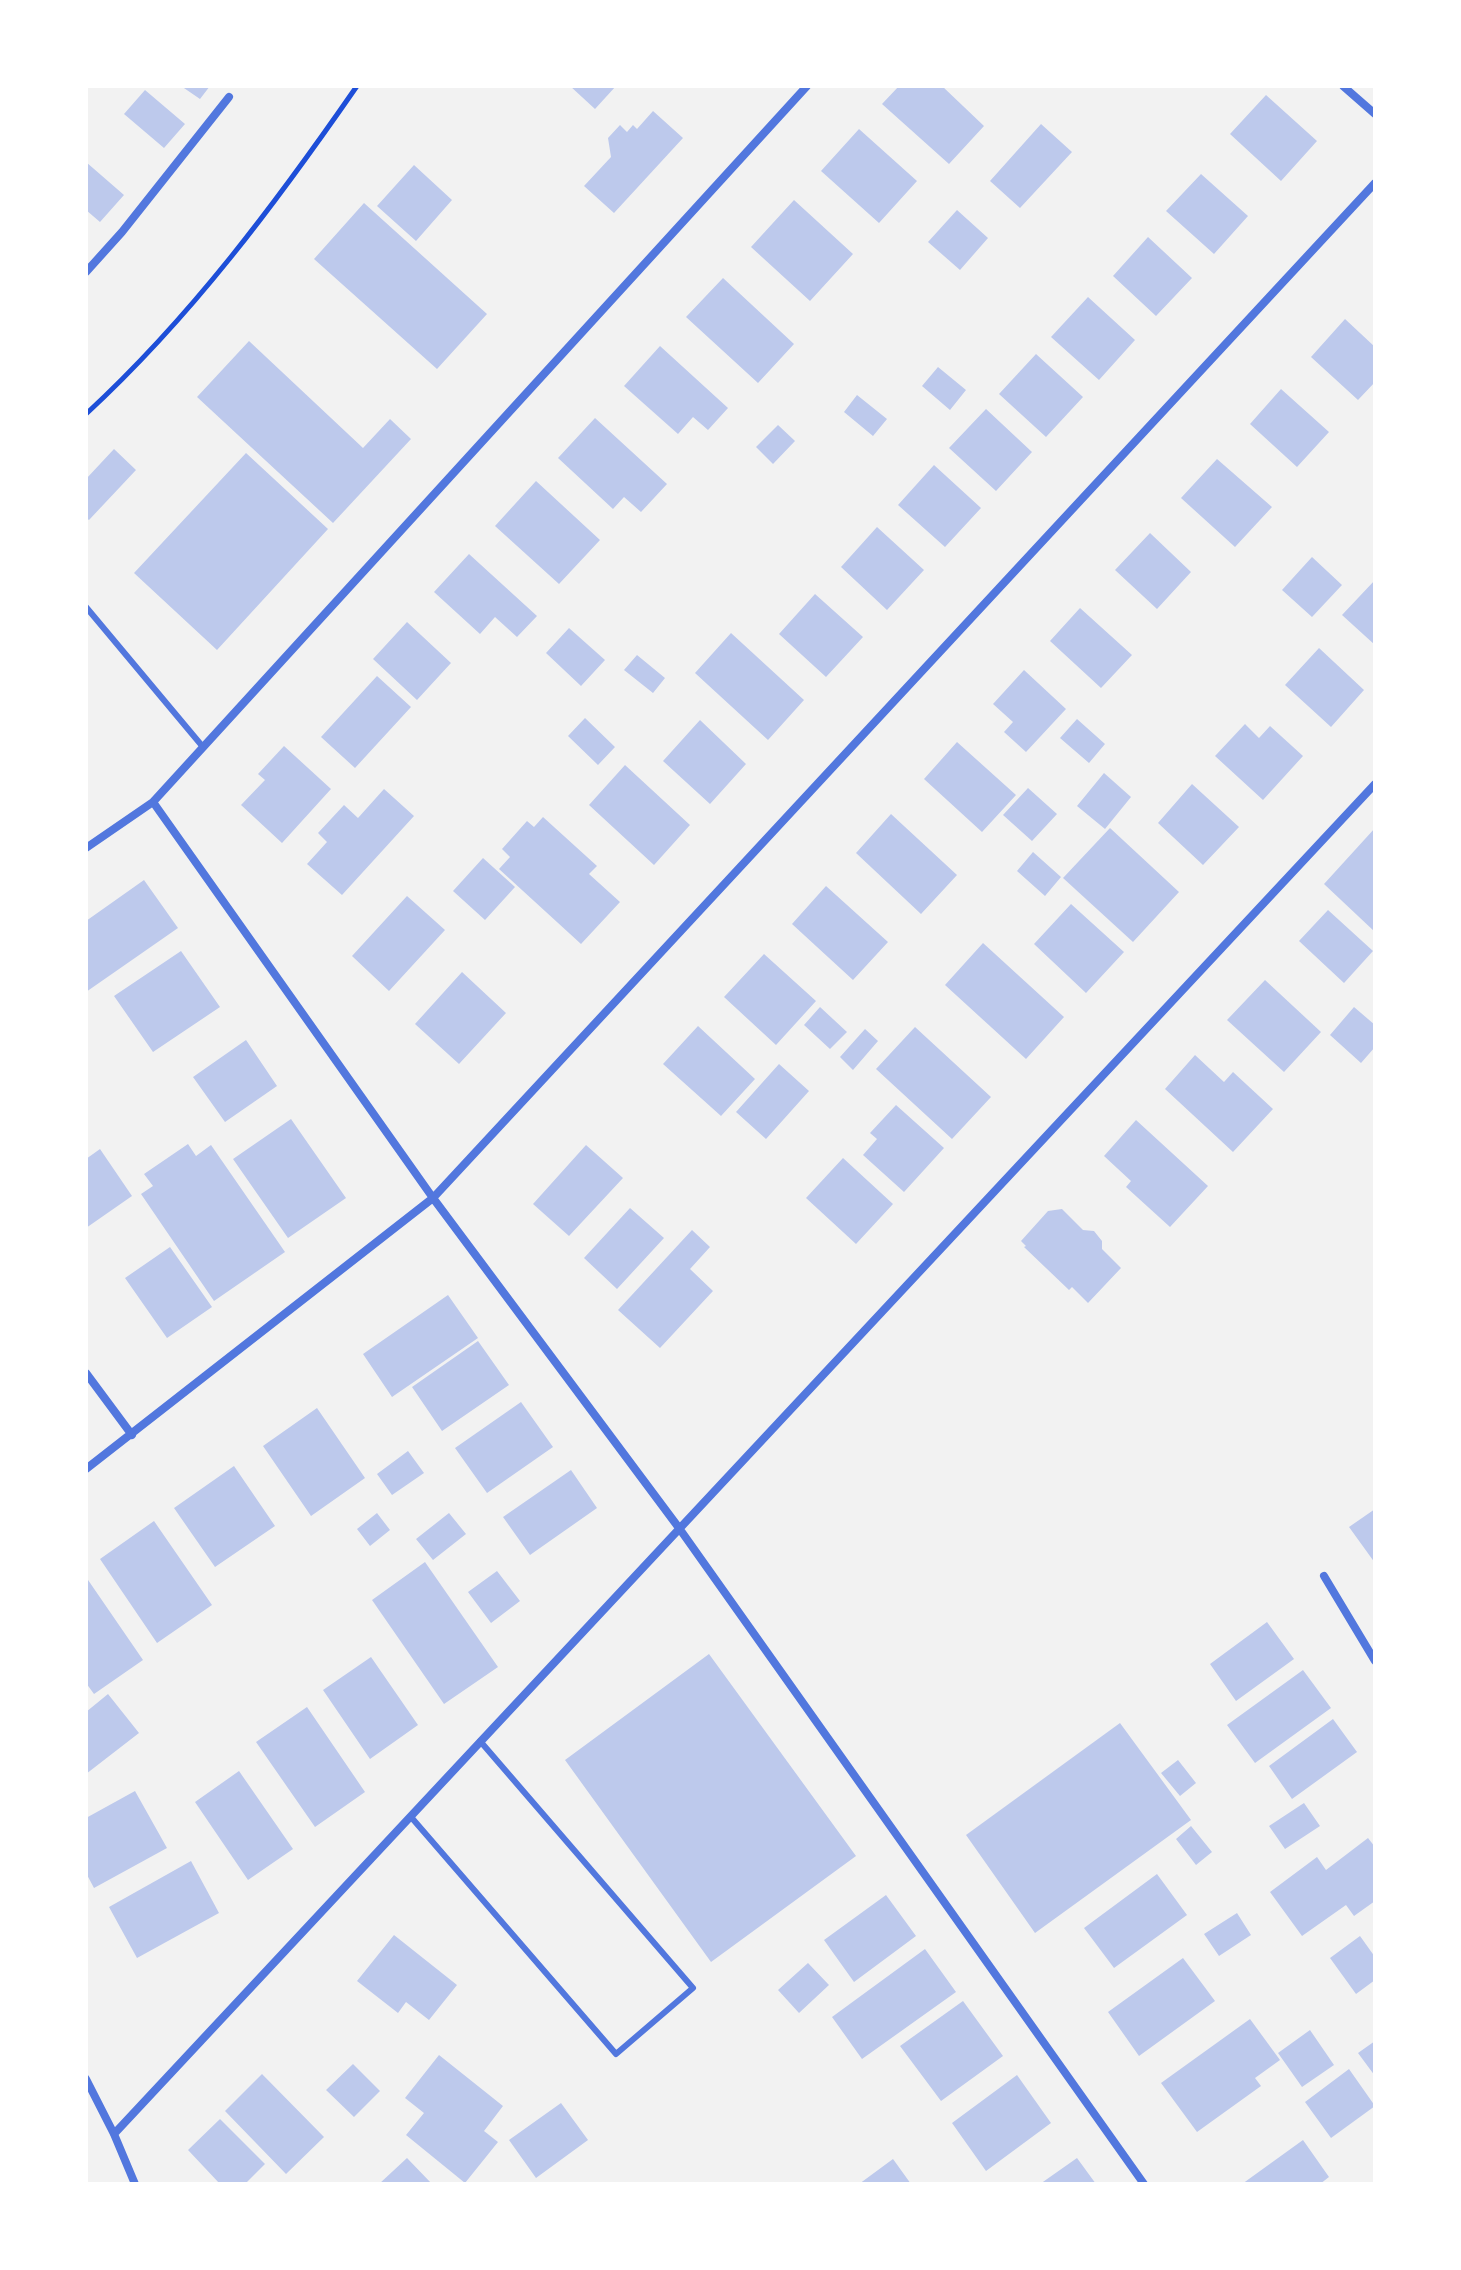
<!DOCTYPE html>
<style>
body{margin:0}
#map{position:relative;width:1461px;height:2270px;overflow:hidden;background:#f2f2f2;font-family:"Source Serif 4",serif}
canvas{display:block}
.frame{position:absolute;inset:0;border:88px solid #fff;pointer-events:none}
</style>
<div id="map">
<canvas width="1461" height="2270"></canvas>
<div class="frame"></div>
</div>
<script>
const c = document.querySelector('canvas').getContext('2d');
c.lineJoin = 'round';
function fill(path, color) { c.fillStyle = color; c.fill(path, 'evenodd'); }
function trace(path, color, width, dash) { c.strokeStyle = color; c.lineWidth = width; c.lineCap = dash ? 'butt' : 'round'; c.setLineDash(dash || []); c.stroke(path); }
fill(new Path2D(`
 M181,86H210L200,99Z
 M570,86H616L595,109Z
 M899,86H942L984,126L949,164L882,104Z
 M145,90L185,124L164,148L124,114Z
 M1266,95L1317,141L1281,181L1230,134Z
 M653,111L683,138L614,213L584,186L611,157L608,138L620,125L627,132L633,125L637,129Z
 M1041,124L1072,152L1020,208L990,181Z
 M859,129L917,181L879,223L821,171Z
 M86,162L124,195L100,222L86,210Z
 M414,165L452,200L416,241L377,206Z
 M1201,174L1248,216L1214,254L1166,211Z
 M794,200L853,254L810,301L751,247Z
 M364,203L487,314L437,369L314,259Z
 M957,210L988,238L960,270L928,242Z
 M1148,237L1192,278L1156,316L1113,276Z
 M723,278L794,344L758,383L686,317Z
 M1088,297L1135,340L1099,380L1051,337Z
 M1345,319L1375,347V382L1358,400L1311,357Z
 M249,341L363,448L390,419L411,439L333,523L197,397Z
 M660,346L728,408L708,430L693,417L678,434L624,386Z
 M1036,354L1083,397L1046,437L999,394Z
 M938,367L966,390L950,410L922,386Z
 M1281,389L1329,432L1297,467L1250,424Z
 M857,395L887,419L873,436L844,412Z
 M986,409L1032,452L996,491L949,448Z
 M595,418L667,484L641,512L624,497L613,509L558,458Z
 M778,425L795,441L773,464L756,447Z
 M114,449L136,470L89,520L86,518V479Z
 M246,453L328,529L217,650L134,573Z
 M1217,459L1272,507L1235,547L1181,498Z
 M934,465L981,508L945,547L898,505Z
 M536,481L600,540L559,584L495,526Z
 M877,527L924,570L887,610L841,567Z
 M1150,533L1191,572L1157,609L1115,570Z
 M469,554L537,616L517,637L495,617L480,634L434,592Z
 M1312,557L1342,585L1312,617L1282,590Z
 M1375,580V645L1342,615Z
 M815,594L863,637L826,677L779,634Z
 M1080,608L1132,655L1101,688L1050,641Z
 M407,622L451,663L417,700L373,659Z
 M569,628L605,660L581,686L546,653Z
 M731,633L804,700L768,740L695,673Z
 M1319,648L1364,690L1331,727L1285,685Z
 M637,655L665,678L653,693L624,670Z
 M1024,670L1066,709L1026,752L1004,732L1013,722L993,704Z
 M377,676L411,707L355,768L321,737Z
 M585,718L615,747L598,765L568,736Z
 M1077,719L1105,744L1089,763L1060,738Z
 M700,720L746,764L710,804L663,761Z
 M1245,724L1259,738L1270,726L1303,756L1263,800L1215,756Z
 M957,742L1016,795L982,832L924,779Z
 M284,746L331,789L282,843L241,805L265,780L258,774Z
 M625,765L690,825L654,865L589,805Z
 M1104,773L1131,797L1105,829L1077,806Z
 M1192,784L1239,827L1203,865L1158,823Z
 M1028,788L1057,814L1032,841L1003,815Z
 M384,789L414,816L342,895L307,864L327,842L318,833L344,805L358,818Z
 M891,814L957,875L921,914L856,853Z
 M543,817L597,866L589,874L620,902L581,944L499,869L510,857L502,849L527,821L534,827Z
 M1110,828L1179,892L1133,942L1063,878Z
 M1375,828V932L1324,884Z
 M1033,852L1061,877L1045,896L1017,871Z
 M483,858L515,887L485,920L453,891Z
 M144,880L178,928L86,992V921Z
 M826,886L888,942L853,980L792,924Z
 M407,896L445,930L389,991L352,956Z
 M1071,904L1124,952L1086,993L1034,944Z
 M1328,910L1373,951L1344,983L1299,941Z
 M983,943L1064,1017L1026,1059L945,985Z
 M181,951L220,1007L153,1052L114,996Z
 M764,954L816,1001L776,1045L724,997Z
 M462,972L506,1013L459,1064L415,1024Z
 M1265,980L1321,1032L1284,1072L1227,1020Z
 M820,1007L847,1032L830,1049L804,1025Z
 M1354,1007L1375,1025V1047L1361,1063L1330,1035Z
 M698,1026L755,1079L721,1116L663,1064Z
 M915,1027L991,1097L952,1139L876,1069Z
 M865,1029L878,1041L853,1070L840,1057Z
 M246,1040L277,1086L225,1122L193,1077Z
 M1195,1055L1224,1082L1233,1072L1273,1109L1233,1152L1165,1089Z
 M779,1064L809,1091L766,1139L736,1112Z
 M896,1105L944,1148L904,1192L863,1155L877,1139L870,1133Z
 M291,1119L346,1198L288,1238L233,1159Z
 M1136,1120L1208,1186L1170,1227L1126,1187L1131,1181L1104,1156Z
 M188,1144L196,1156L211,1145L285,1252L214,1301L141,1194L153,1186L144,1174Z
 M586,1145L623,1178L569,1236L533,1204Z
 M100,1149L132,1196L86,1228V1159Z
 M843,1158L893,1204L856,1244L806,1198Z
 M630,1208L664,1238L617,1289L584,1258Z
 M1062,1209L1083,1230L1094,1231L1102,1241V1249L1121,1268L1088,1303L1072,1287L1069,1290L1024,1247L1026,1246L1021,1241L1048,1211Z
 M692,1230L710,1247L690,1269L713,1291L660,1348L618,1310Z
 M170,1247L212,1307L167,1338L125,1278Z
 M448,1295L478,1338L392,1397L363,1354Z
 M478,1341L509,1385L442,1431L412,1387Z
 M521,1402L553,1447L487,1493L455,1448Z
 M317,1408L365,1478L311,1516L263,1446Z
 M408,1451L424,1473L392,1495L377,1474Z
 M234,1466L275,1526L215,1567L174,1508Z
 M571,1470L597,1508L530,1555L503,1517Z
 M1375,1509V1563L1349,1527Z
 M377,1513L390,1530L370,1546L357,1529Z
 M449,1513L466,1534L433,1560L416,1539Z
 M154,1521L212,1605L157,1643L100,1559Z
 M425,1562L498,1667L444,1704L372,1600Z
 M497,1571L520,1601L491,1623L468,1592Z
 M86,1577L143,1660L94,1694L86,1683Z
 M1267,1622L1294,1659L1236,1701L1210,1664Z
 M709,1654L856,1856L711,1962L565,1760Z
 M371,1657L418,1725L370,1759L323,1690Z
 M1303,1670L1331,1708L1255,1763L1227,1725Z
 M108,1694L139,1733L86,1774V1712Z
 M307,1707L365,1792L315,1827L256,1742Z
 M1333,1719L1357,1752L1292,1799L1269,1766Z
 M1120,1723L1191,1820L1035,1933L966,1835Z
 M1178,1760L1196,1783L1180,1796L1161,1773Z
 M239,1771L293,1849L248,1880L195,1802Z
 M135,1791L167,1848L94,1888L86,1873V1818Z
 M1304,1803L1320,1826L1285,1849L1269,1826Z
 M1191,1826L1212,1852L1196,1865L1176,1839Z
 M1368,1838L1375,1847V1901L1354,1916L1346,1905L1302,1936L1270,1892L1317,1857L1326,1870Z
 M191,1861L219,1913L137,1958L109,1907Z
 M1157,1874L1187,1915L1114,1968L1084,1928Z
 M886,1895L916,1936L854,1982L824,1940Z
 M1237,1913L1251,1935L1219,1956L1204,1934Z
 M394,1935L457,1985L429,2020L406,2002L398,2013L357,1981Z
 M1360,1936L1375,1957V1980L1356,1994L1330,1958Z
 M925,1949L956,1992L862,2059L832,2017Z
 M1183,1958L1215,2001L1139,2056L1108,2012Z
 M808,1963L829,1985L799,2013L778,1990Z
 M963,2001L1003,2056L941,2101L900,2046Z
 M1250,2019L1280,2060L1255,2078L1261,2086L1197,2132L1161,2083Z
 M1310,2030L1334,2065L1302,2087L1278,2053Z
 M1375,2041V2076L1358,2053Z
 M439,2055L503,2106L484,2131L498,2142L465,2183L406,2135L424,2113L405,2098Z
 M353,2064L380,2091L354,2117L326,2090Z
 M1349,2069L1375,2106L1331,2138L1305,2102Z
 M262,2074L324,2137L286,2174L225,2111Z
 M1017,2075L1051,2123L986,2171L952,2123Z
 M561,2103L588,2140L536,2178L509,2140Z
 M220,2119L265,2164L245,2184H220L188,2150Z
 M1303,2140L1329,2177L1320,2184H1242Z
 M407,2158L432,2184H379Z
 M1077,2158L1096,2184H1040Z
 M893,2159L911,2184H859Z`), '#bdc9ec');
trace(new Path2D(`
 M86,414C191,317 276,203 357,86`), '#1d4ed8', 5);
trace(new Path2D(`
 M86,607L203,747
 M411,1817L616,2054L693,1988L480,1741`), '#5277de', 6);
trace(new Path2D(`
 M1343,86L1375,114
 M86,272L122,232L229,97
 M153,802L433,1198L679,1528L1144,2184
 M86,848L153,802L807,86
 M86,1373L132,1435
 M86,1469L433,1198L1375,183
 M1324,1576L1375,1661
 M86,2079L114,2134L135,2184
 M114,2134L1375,784`), '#5277de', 8);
</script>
